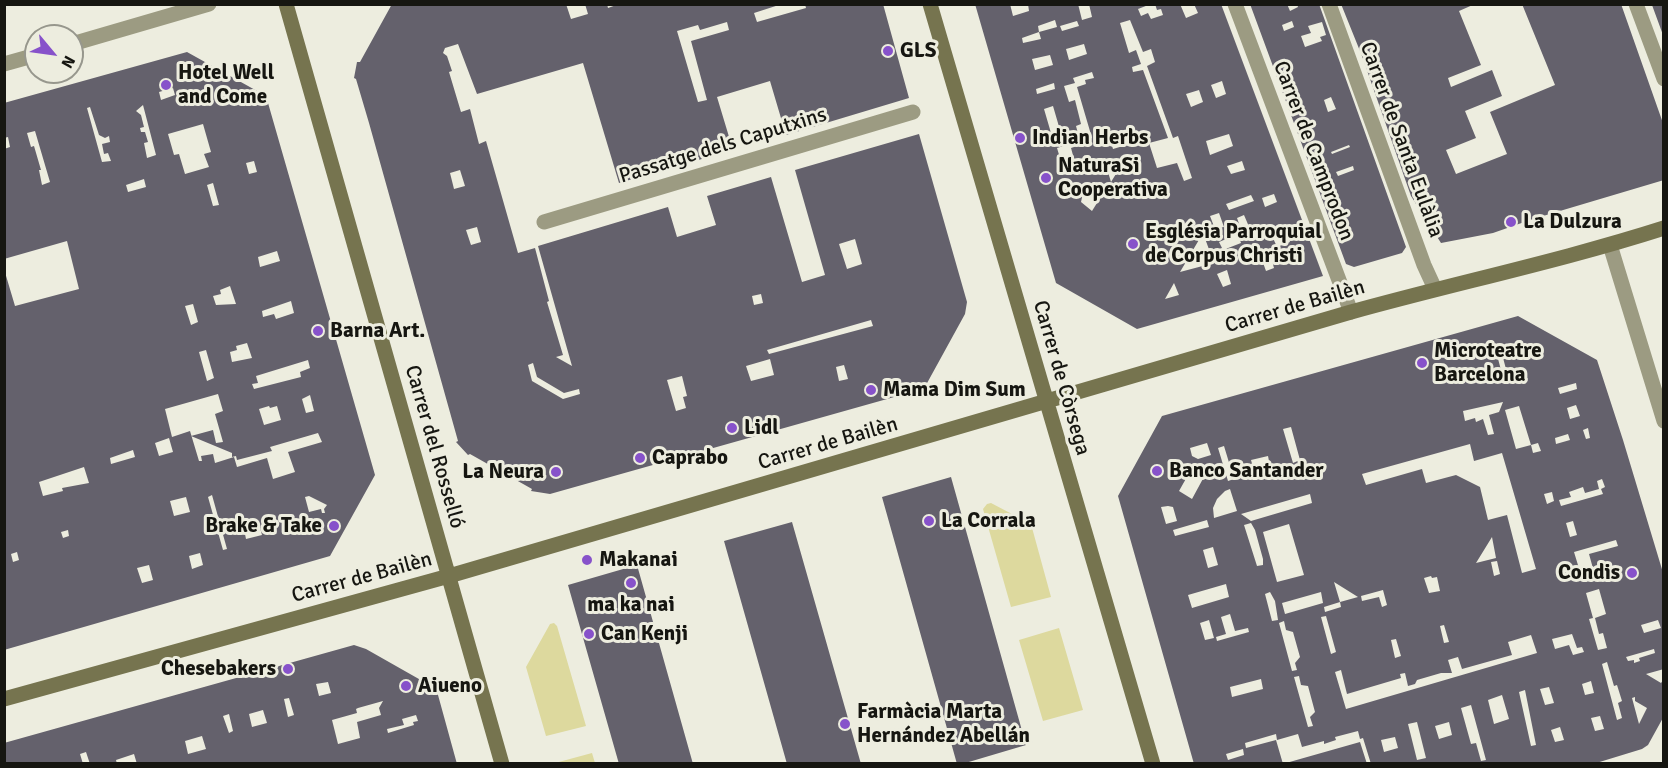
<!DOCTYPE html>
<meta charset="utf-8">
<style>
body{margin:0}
#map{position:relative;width:1668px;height:768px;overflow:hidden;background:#ededdf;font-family:Signika,sans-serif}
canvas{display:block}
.frame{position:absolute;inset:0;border:6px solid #161611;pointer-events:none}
.north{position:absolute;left:24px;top:24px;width:60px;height:60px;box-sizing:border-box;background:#ededdf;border:2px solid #97978d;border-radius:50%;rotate:119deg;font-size:16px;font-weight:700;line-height:24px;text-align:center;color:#161611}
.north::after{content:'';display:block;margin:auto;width:21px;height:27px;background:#8752ca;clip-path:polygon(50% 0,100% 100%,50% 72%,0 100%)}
</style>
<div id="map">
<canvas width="1668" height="768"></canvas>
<div class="frame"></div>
<div class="north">N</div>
</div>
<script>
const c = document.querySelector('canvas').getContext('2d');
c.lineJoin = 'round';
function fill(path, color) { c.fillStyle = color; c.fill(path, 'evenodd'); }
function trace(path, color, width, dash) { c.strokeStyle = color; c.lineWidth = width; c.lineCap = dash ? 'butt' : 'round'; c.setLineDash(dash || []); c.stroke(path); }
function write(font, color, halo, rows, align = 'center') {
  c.font = font + ' Signika,sans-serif'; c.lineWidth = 6; c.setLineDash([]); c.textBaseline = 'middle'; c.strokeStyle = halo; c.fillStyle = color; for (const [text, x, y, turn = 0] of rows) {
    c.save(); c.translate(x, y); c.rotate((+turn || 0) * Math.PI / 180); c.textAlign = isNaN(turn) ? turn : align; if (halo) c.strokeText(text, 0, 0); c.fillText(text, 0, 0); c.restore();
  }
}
fill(new Path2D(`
 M991,503L1031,524L1051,597L1011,607L983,509L987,504Z
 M554,623L557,626L586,726L546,736L526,667L550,624Z
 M1059,628L1083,710L1043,721L1019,640Z
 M592,753L595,763H555Z`), '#ddd99e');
fill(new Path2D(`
 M392,4H566L571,19L588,14L585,4H607L608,8L619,4H782L754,13L757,22L806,8L805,4H883L909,98L786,135L770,81L717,97L733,150L619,183L583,63L477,94L458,44L445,48L443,53L447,56L452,71L449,72L461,112L470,109L479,144L486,141L518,253L535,248L549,301L547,302L563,355L556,357L572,366L538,246L668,207L677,237L716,225L707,196L771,177L802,282L825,275L795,170L919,134L967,302L965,314L926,385L919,390L550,494L531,491L532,489L470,454L468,455L456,442L458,441L369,123L356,79L354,78L357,62H360ZM727,22L729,30L691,41L707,100L698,102L677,31L698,25L700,30ZM460,170L465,186L454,189L450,173ZM477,227L481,242L471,245L466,230ZM855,239L862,264L847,269L839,244ZM761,294L763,303L754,305L752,296ZM871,320L873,326L769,354L767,350ZM770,359L774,375L751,381L746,366ZM533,363L537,377L564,393L579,389L580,394L563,399L532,381L528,365ZM844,365L848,379L839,381L836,367ZM682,376L687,396L683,397L686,408L676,411L667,380Z
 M975,4H1010L1013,16L1029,11L1028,4H1078L1082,20L1092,17L1089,4H1151L1138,9L1141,16L1148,13L1151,19L1163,15L1161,9L1157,10L1155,4H1180L1186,18L1198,13L1194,4H1221L1323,276L1137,329L1056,283ZM1055,20L1057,27L1039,32L1038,26ZM1130,20L1143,52L1151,49L1155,62L1147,66L1173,138L1178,136L1192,178L1184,181L1177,163L1157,168L1149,143L1168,138L1143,70L1133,72L1132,67L1141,64L1136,50L1129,53L1120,23ZM1077,21L1079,26L1062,31L1060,26ZM1039,32L1041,39L1023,43L1022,38ZM1084,44L1087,54L1069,60L1066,49ZM1050,55L1053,65L1035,70L1032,59ZM1092,72L1094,78L1085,80L1086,84L1077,87L1092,138L1080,141L1076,126L1081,124L1075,100L1069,102L1064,86L1075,83L1073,78ZM1222,81L1226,94L1216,98L1211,85ZM1054,83L1055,89L1037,94L1036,89ZM1199,90L1203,102L1191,107L1186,94ZM1053,106L1060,130L1051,133L1044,109ZM1129,129L1133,143L1113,149L1108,133ZM1229,134L1233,146L1210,155L1206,141ZM1076,142L1077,146L1071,148L1074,159H1071L1073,165L1063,168L1057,148ZM1242,161L1245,170L1231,174L1227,166ZM1119,169L1111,182L1108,172ZM1090,190L1102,195L1092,211L1081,202L1083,193ZM1274,194L1277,202L1265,207L1262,198ZM1251,195L1254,201L1229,210L1226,204ZM1219,213L1224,227L1215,229L1210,216ZM1244,215L1250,229L1242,232L1237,218ZM1203,233L1214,263L1180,272ZM1287,233L1290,242L1277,247L1273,238ZM1238,234L1241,243L1223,250L1219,242ZM1271,257L1274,268L1266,271L1262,260ZM1227,270L1231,284L1223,287L1217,274ZM1174,283L1179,295L1165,299Z
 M1250,4H1287L1290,11L1298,7L1297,4H1319L1406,247L1402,253L1354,267L1346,264ZM1292,21L1294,27L1284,31L1282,25ZM1322,22L1326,35L1320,37L1322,41L1305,47L1301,36L1311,33L1308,26ZM1331,97L1336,109L1328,112L1324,100ZM1349,145L1350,147L1332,154L1331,152ZM1353,166L1354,170L1338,176L1336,172Z
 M1341,4H1475L1459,11L1481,65L1448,78L1451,87L1492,70L1502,96L1465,111L1476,138L1446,150L1456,174L1507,154L1490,112L1555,85L1522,4H1621L1664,126V180L1533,219L1493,233L1441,243L1411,196L1362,56Z
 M1652,5H1664V35H1663Z
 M187,52L266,96L375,475L330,556L4,650V269L15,306L79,289L67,241L4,259V149L10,147L8,137L4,138V103ZM173,88L175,95L161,100L159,92ZM143,105L156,155L147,158L144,143L148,142L145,132H141L140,128L144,127L141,115L136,111ZM90,107L99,135L105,138L109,136L110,142L102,144L104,154L108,153L111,161L102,162L87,108ZM203,124L211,152L204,154L209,167L185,174L179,154L174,155L168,134ZM35,131L50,182L42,185L39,170H41L34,146L31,147L27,133ZM254,161L257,172L249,174L246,163ZM144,179L146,187L128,192L126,185ZM213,183L219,205L213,206L207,185ZM277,251L280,261L260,267L258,257ZM230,286L236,304L216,305L213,296L221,294L220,290ZM291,301L294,313L276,319L274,314L263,317L262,311ZM193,304L198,322L191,325L185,306ZM247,343L252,358L232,362L230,352L237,350L236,346ZM206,350L214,378L207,381L199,352ZM308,360L310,368L300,372L301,377L254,389L252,384L258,383L256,376ZM218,394L223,411L215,414L223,442L216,443L213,430L191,436L232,453V457L236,456L237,460L272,451L270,447L318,433L322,442L288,452L295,472L273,479L267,458L237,467L234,457L215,463L213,454L201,456L202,461H199L190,431L172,437L165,409ZM310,395L314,411L306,413L302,399ZM269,406L270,408L277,406L281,420L264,425L259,409ZM169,438L173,452L159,456L155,443ZM133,450L135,457L111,464L110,458ZM84,467L89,483L62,488L63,491L43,496L39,482ZM212,495L227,549L223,550L208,497ZM309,496L327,505L324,509L325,513H322L321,509L309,512L305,497ZM186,497L190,512L174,516L170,501ZM259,524L262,535L246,539L244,529ZM68,530L69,536L63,538L61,532ZM17,552L19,560L13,562L11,554ZM200,553L203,565L192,569L189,556ZM149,565L153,580L142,583L137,568Z
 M1518,316L1597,360L1623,440L1664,576V669L1646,674L1661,683L1664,679V716L1648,745L1642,749L1593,764H1371L1363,738L1360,739L1358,731L1335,737L1336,740L1324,744V741L1302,747L1298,734L1277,740L1276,734L1245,743L1246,748L1276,740L1283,764H1194L1118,496L1162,416ZM1502,354L1506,369L1501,370L1497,355ZM1576,383L1577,389L1560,394L1558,388ZM1503,402L1499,412L1489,415L1494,434L1488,435L1483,419L1476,422L1475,418L1465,421L1463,411ZM1576,405L1580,416L1570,419L1567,408ZM1519,406L1531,445L1538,443L1541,451L1533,453L1531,445L1516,449L1505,410ZM1291,427L1300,460L1293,463L1283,429ZM1588,428L1590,438L1586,439L1583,430ZM1568,434L1570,440L1556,444L1555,438ZM1207,443L1211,455L1198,459L1192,456L1190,448ZM1470,444L1474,461L1502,453L1536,569L1522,573L1507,515L1488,520L1480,487L1456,475L1426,483L1422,469L1366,485L1362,474ZM1224,446L1234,479L1228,481L1218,448ZM1268,456L1270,466L1254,471L1251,460ZM1192,468L1205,475L1192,499L1179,491ZM1602,479L1605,487L1601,489L1603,494L1561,506L1559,500L1571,497L1569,492L1583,487L1585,493L1599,489L1597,481ZM1230,489L1237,511L1214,518L1213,508L1217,499L1225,491ZM1552,492L1554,501L1547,504L1544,494ZM1310,494L1312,503L1251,521L1241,514ZM1168,506L1173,507L1177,521L1166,524L1161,507ZM1207,520L1209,527L1175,536L1173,530ZM1573,521L1577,535L1570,537L1566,523ZM1251,523L1255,530L1263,559V565L1257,566L1244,525ZM1289,524L1304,575L1277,582L1263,532ZM1492,537L1496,558L1476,563ZM1616,540L1618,546L1589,554L1594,572L1581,575L1574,552ZM1213,547L1218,565L1208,568L1203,550ZM1497,561L1500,574L1494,576L1491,562ZM1431,576L1432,578L1437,577L1440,591L1429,593L1424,578ZM1334,582L1358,597L1340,602L1341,607L1325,612L1324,607L1340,602ZM1226,584L1229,597L1192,608L1188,595ZM1599,589L1606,614L1595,618L1599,634L1603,633L1607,648L1598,650L1589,619L1593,618L1586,593ZM1383,590L1387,605L1382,607L1379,597L1362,601L1361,596ZM1270,592L1275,601L1278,620L1272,621L1265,594ZM1321,592L1323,603L1285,614L1282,603ZM1230,614L1235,631L1248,628L1249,632L1217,641L1216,637L1226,634L1221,617ZM1326,616L1336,652L1331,654L1321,617ZM1209,620L1214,638L1205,640L1200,623ZM1658,620L1661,628L1644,633L1641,625ZM1284,621L1286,630L1293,632L1300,657L1295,663L1297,670L1292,671L1279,623ZM1444,625L1449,642L1444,643L1440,626ZM1572,634L1577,648L1582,647L1584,652L1573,655L1569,645L1555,649L1552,639ZM1531,635L1537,653L1346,709L1335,672L1341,670L1347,694L1401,678L1400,674L1405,673L1408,686L1415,684L1417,680L1441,673H1452L1448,660L1458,657L1462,669L1512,655L1508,642ZM1396,639L1401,656L1395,658L1391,640ZM1654,649L1655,653L1639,658L1640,661L1634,663V660L1628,661L1626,657ZM1607,662L1614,686L1617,685L1622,701L1618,703L1622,718L1617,720L1602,664ZM1299,676L1301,685L1308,686L1315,712L1310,717L1313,726L1308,727L1294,677ZM1261,679L1263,689L1232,697L1230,687ZM1591,681L1594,693L1585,695L1582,684ZM1549,687L1554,703L1545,705L1540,689ZM1525,690L1536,745L1531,746L1519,692ZM1502,695L1509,719L1494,724L1488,700ZM1635,697V701L1647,708L1639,724L1632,698ZM1471,705L1486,760L1481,761L1476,743L1471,744L1461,708ZM1600,716L1604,729L1595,731L1591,718ZM1417,722L1426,758L1417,760L1408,724ZM1449,722L1452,735L1439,739L1435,726ZM1560,727L1564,740L1555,742L1551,730ZM1395,737L1398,748L1384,752L1381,740ZM1243,749L1244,755L1228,760L1226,754Z
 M951,477L1026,745L962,764H957L882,497Z
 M792,522L861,764H787L724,541Z
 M637,565L693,764H619L568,585Z
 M354,645L366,649L433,687L438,695L457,764H137L134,754L116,760L117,764H90L86,752L80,754L83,764H4V743ZM328,682L331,693L319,696L316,684ZM289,698L294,715L288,717L284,699ZM383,701L379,708L381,715L357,722L360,738L338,744L332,720L357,713L356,709L358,708ZM263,710L267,723L252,727L249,714ZM229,714L233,731L229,733L223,716ZM416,715L418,721L413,722L414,725L388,733L387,729L404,725L402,719ZM202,736L206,749L188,754L185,741Z
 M1360,742L1367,764H1286V763Z`), '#64616c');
trace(new Path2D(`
 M1235,4L1351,312
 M1329,4L1424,265L1435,289
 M1636,4L1664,79
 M72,44L209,4
 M4,64L36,55
 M544,222L913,112
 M1610,245L1664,421`), '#9c9b82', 15);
trace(new Path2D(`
 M286,4L502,764
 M930,4L1153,764
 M4,699L449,576L1351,312C1455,283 1561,261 1664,228`), '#76744f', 15);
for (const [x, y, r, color] of [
 [888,51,6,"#8752ca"],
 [166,85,6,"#8752ca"],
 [1020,138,6,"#8752ca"],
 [1046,178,6,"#8752ca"],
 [1511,222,6,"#8752ca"],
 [1133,244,6,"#8752ca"],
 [318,331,6,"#8752ca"],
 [1422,363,6,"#8752ca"],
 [871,390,6,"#8752ca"],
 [732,428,6,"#8752ca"],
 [640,458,6,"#8752ca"],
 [1157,471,6,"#8752ca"],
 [556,472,6,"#8752ca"],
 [929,521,6,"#8752ca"],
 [334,526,6,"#8752ca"],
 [587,560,6,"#8752ca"],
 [1632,573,6,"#8752ca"],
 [631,583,6,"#8752ca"],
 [589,634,6,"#8752ca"],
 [288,669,6,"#8752ca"],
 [406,686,6,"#8752ca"],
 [845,724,6,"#8752ca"]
]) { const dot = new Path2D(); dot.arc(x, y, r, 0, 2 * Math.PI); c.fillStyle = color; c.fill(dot); trace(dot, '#ededdf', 2); }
write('bold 21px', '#161611', '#ededdf', [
 ["GLS",900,51],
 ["Hotel Well",178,73],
 ["and Come",178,97],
 ["Indian Herbs",1032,138],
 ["NaturaSi",1058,166],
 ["Cooperativa",1058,190],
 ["La Dulzura",1523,222],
 ["Església Parroquial",1145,232],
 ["de Corpus Christi",1145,256],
 ["Barna Art.",330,331],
 ["Microteatre",1434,351],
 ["Barcelona",1434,375],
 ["Mama Dim Sum",883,390],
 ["Lidl",744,428],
 ["Caprabo",652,458],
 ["Banco Santander",1169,471],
 ["La Neura",544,472,"right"],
 ["La Corrala",941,521],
 ["Brake & Take",322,526,"right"],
 ["Makanai",599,560],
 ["Condis",1620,573,"right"],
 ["ma ka nai",631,605,"center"],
 ["Can Kenji",601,634],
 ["Chesebakers",276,669,"right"],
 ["Aiueno",418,686],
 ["Farmàcia Marta",857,712],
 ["Hernández Abellán",857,736]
], 'left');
write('21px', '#161611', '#ededdf', [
 ["Carrer de Santa Eulàlia",1401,140,70],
 ["Passatge dels Caputxins",723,146,-17],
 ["Carrer de Camprodon",1313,151,69],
 ["Carrer de Bailèn",1295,307,-16],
 ["Carrer de Còrsega",1061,378,74],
 ["Carrer de Bailèn",828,444,-16],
 ["Carrer del Rosselló",434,447,74],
 ["Carrer de Bailèn",362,578,-15]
]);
</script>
